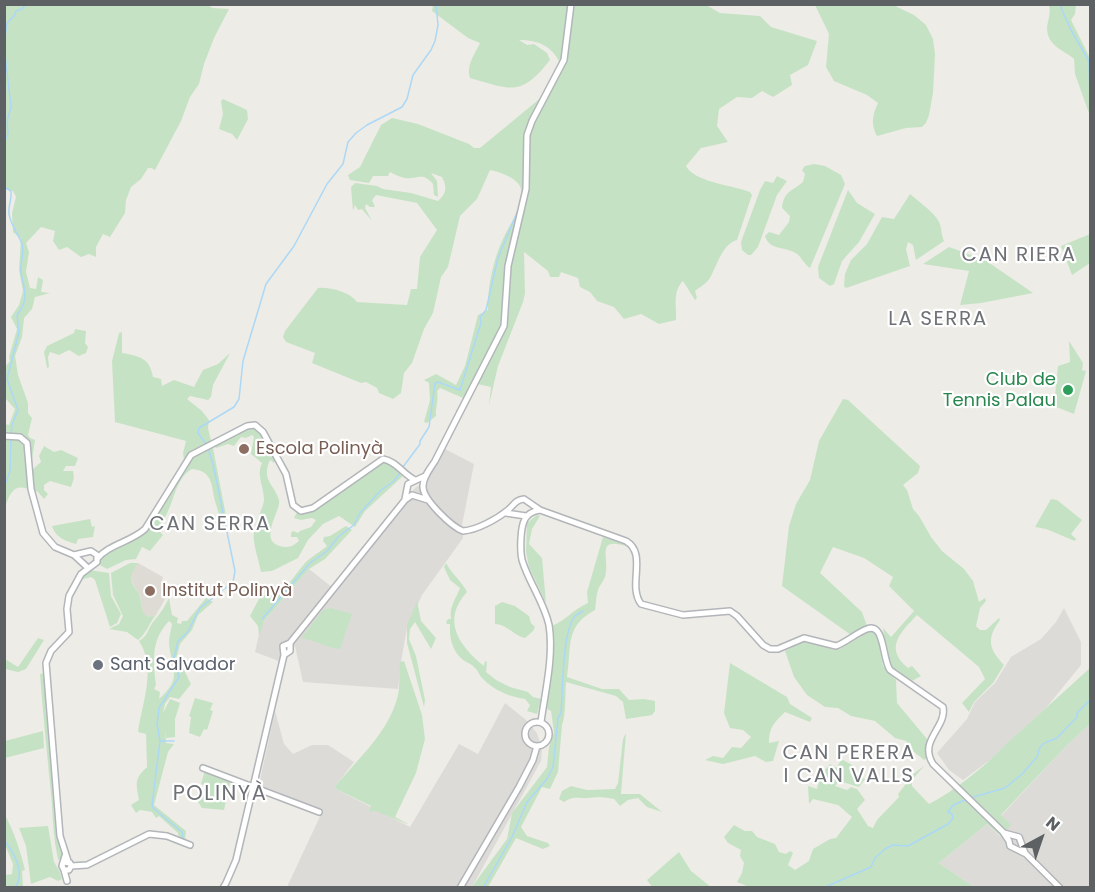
<!DOCTYPE html>
<meta charset="utf-8">
<style>
body{margin:0}
#map{position:relative;width:1095px;height:892px;overflow:hidden;background:#eeece6;font-family:Poppins,sans-serif}
canvas{display:block}
.frame{position:absolute;inset:0;border:6px solid #5d6164;pointer-events:none}
.north{position:absolute;left:1011px;top:808px;width:60px;height:60px;-webkit-text-stroke:4px #fff;paint-order:stroke;rotate:40deg;font-size:16px;font-weight:700;line-height:24px;text-align:center;color:#5d6164}
.north::after{content:'';display:block;margin:auto;width:21px;height:27px;background:#5d6164;clip-path:polygon(50% 0,100% 100%,50% 72%,0 100%)}
</style>
<div id="map">
<canvas width="1095" height="892"></canvas>
<div class="frame"></div>
<div class="north">N</div>
</div>
<script>
const c = document.querySelector('canvas').getContext('2d');
c.lineJoin = 'round';
function fill(path, color) { c.fillStyle = color; c.fill(path, 'evenodd'); }
function trace(path, color, width, dash) { c.strokeStyle = color; c.lineWidth = width; c.lineCap = dash ? 'butt' : 'round'; c.setLineDash(dash || []); c.stroke(path); }
function write(font, color, halo, rows, align = 'center') {
  c.font = font + ' Poppins,sans-serif'; c.lineWidth = 4.5; c.setLineDash([]); c.textBaseline = 'middle'; c.strokeStyle = halo; c.fillStyle = color; for (const [text, x, y, turn = 0] of rows) {
    c.save(); c.translate(x, y); c.rotate((+turn || 0) * Math.PI / 180); c.textAlign = isNaN(turn) ? turn : align; if (halo) c.strokeText(text, 0, 0); c.fillText(text, 0, 0); c.restore();
  }
}
fill(new Path2D(`
 M445,449L474,464L462,525L463,538L422,595L407,628L401,662L398,689L303,682L295,646L284,663L255,652L260,630L264,621L309,569L333,588L415,488L426,481Z
 M1064,608L1081,642V665L1046,708L994,757L963,780L949,770L937,753L967,719L975,702L995,683L1011,657L1041,639L1056,622Z
 M505,703L526,720L537,733L542,750L541,761L472,887H287L323,810L259,785L275,711L284,744L293,754L312,745H328L354,762L334,788L410,827L459,744L478,754Z
 M1090,724V887H969L971,885L939,863L987,824L1000,836L1001,816L1067,745Z`), '#dddbd8');
fill(new Path2D(`
 M138,563L163,577L162,582L165,599L156,615L151,617L145,616L143,612L140,596L131,580V573Z`), '#dedbd4');
fill(new Path2D(`
 M207,4L212,8L229,9L214,38L204,64L199,84L190,97L181,121L155,170L151,168H148L141,179L131,187L126,200L125,213L110,237L103,234L96,247V257L89,254L81,257L67,247L59,250L53,241L55,231L41,227L26,243L29,252L26,272L30,288L36,289L38,277L43,280L41,292L50,293L35,297L32,309L24,318L22,337L15,356L18,375L28,403V413L32,418L28,435L30,438L35,440L31,466L33,469L41,462L39,456L44,446L54,452L61,450L78,458L75,466H66L63,471H73L74,478L71,487L50,481L44,485V490L48,494L44,499L37,491L34,492C16,482 11,490 5,507V424L9,425L15,409L5,398V367L10,361L9,357L17,329L11,317L19,305L23,291L19,270L21,239L13,232L12,213L16,197L13,191L5,188L4,78L6,125L5,5Z
 M433,5H706L720,13L760,16L771,27L817,41L808,65L790,75L792,85L773,97L762,91L752,98L737,97L719,109L717,126L728,142L701,148L686,166C694,181 728,185 744,190L750,192L752,195L737,240C722,244 717,266 710,278C707,283 700,287 695,291L697,298L695,300L683,281C672,292 677,306 676,320L659,324L641,314L624,319L614,307L597,301L590,292L580,287L578,278L561,272L559,277H550L548,271L524,252L525,293L523,302L498,366L489,405L491,387L473,383L462,405L463,398L440,388L437,391C439,401 435,407 436,416L427,423L424,422L430,400L429,383L424,380L436,374L456,385L465,366L478,315L488,310C487,289 494,256 504,237C510,224 524,205 521,189C518,178 500,172 490,170L477,199L460,216L448,267L441,277L433,313L424,329L412,363L404,373L401,393L393,399L379,393L377,388L366,382L361,383L312,363L315,353L286,342L283,337L285,331L318,288C330,287 350,292 357,302L407,305L411,289H417L420,257L437,230L417,203L376,195L372,200L375,207H370L366,204L365,208L372,221L362,209L358,210L355,205L353,211L351,187L355,183L377,186L383,189L411,193L438,201C447,193 447,187 442,177L431,173L437,181L438,197L434,195L433,184C422,171 417,180 405,178C400,177 394,174 390,172L388,176H373L369,183L350,180L348,175L360,167L381,125L392,118L418,124L469,144L474,148H480L543,96L560,63C552,46 538,40 519,40L527,45L534,44L547,53L550,60C521,97 512,90 470,78C466,65 475,54 480,43L468,38L432,11Z
 M815,5H893L914,15L926,25L933,39L935,54L933,93L929,115L926,123L922,127L906,128L877,136C870,124 873,114 878,103L867,95L834,81L826,67L829,34Z
 M1049,5H1076L1075,14L1071,20L1090,58V116L1075,74L1074,59C1064,50 1047,46 1047,28C1048,19 1051,14 1049,5Z
 M223,99L247,110L248,119L237,140L232,134L219,129L223,114L221,101Z
 M814,164L825,166L841,175L845,184L810,268C804,264 802,258 797,254C787,246 769,251 765,236L769,232L779,235L789,222L790,216L782,208C784,190 793,191 803,182L805,174L802,170L805,166Z
 M777,176L787,181L777,195L758,247L751,255H748L742,250L741,242L760,190L765,181L773,183Z
 M848,190L857,203L875,214L859,242L842,261L834,284L830,286L819,278L818,267Z
 M910,194C919,202 934,212 939,222C942,228 941,235 944,241L916,260L913,245L908,242L906,249L910,266L846,288L844,286L845,274L851,260L867,244L882,217L894,219Z
 M1090,234V263L1072,275L1061,246Z
 M949,247L985,260L1033,293L981,303L960,305L969,271L923,264Z
 M75,329L86,331L85,343L88,347L86,353L79,356L69,350L59,355L50,352L48,357L49,367L47,368L44,352L47,346L74,333Z
 M122,332V353C139,356 150,358 153,377L161,379L162,386L174,380L194,387L203,370L218,364L230,353L213,385L211,397L208,400L190,396L187,399L202,411L209,420L208,428L211,441L192,450L184,460L183,453L186,441L115,422L112,361L119,333Z
 M1069,341L1083,363L1082,370L1086,371L1074,414L1054,406L1058,366L1070,362Z
 M843,399L848,400L920,466L918,473L903,485L907,490L913,509L919,516L931,537L942,551L964,569L973,581L979,602L985,598L986,601L980,608L976,626L980,630H986L999,618L1000,620C986,639 989,649 1004,665L993,683L974,702L969,712L962,703L985,679L979,667L917,615C900,633 884,648 908,668L912,666L921,676L910,682L891,670L887,660L883,628L891,637L914,611L889,586L893,577L864,558L833,547L820,573L862,612L867,626L851,635L782,586L789,526L796,504L810,480L819,441Z
 M248,428C263,428 269,447 275,459L274,463L270,460C261,481 274,483 279,500C282,510 254,545 286,547C292,547 295,544 299,541L297,537H291V533L293,531L298,533L300,531L311,527L316,520L312,518L301,520L294,518L297,512L308,513L313,510L379,463H389L403,476L365,511L355,527L339,516L323,524L308,540L298,558L272,571L261,572C259,560 252,543 254,531C256,520 263,509 264,500C264,487 256,475 262,463L251,454L254,437L252,435L246,438L241,437L234,446L228,444L216,448L214,446Z
 M211,447L213,448L227,521L222,530C221,520 218,511 215,501C211,485 213,471 192,469C171,481 175,513 156,528L163,535L150,551L142,547L136,559L126,560L107,569L100,565C99,550 135,544 146,530C163,509 172,480 191,459C196,453 204,450 211,447Z
 M1051,499L1057,500L1082,520L1071,534L1076,539L1075,541L1046,529L1035,527Z
 M537,515L540,516L532,529L529,544L542,558L546,603L529,567L526,552L527,523Z
 M90,519L92,527L95,526L93,537L78,539L76,544C65,541 55,537 52,526Z
 M346,526L352,530L325,559L309,569L264,621L259,636L258,626L250,616L261,595C287,594 290,580 305,563C312,556 320,552 327,546L323,541L324,537L330,536Z
 M603,537L627,545L629,547C593,535 611,558 605,577C603,582 599,586 598,590C596,596 596,604 595,610C564,627 572,646 567,677L602,689H619L629,700L644,699L655,701V711L652,715L626,719L623,702L616,696L566,682C565,694 566,715 562,725L558,772L550,789L542,787L521,827L527,836L548,843L550,846L543,849L516,838L488,887L471,888L507,839L512,813L547,767L549,747L554,732L551,711L547,709L553,647L552,626C566,620 574,609 588,603L587,592Z
 M130,563H138C136,567 132,571 131,576C130,583 136,588 139,594C143,604 140,622 156,615C149,623 147,633 138,640L127,632L109,629L119,624L123,616L113,595L111,573Z
 M446,563C452,574 463,583 467,592C441,620 459,646 484,666L485,661L487,662L486,672L496,680L510,687L528,692L533,697L541,699L537,714L527,711L530,705L525,699C510,697 493,690 482,678C479,675 478,670 474,667C471,663 466,663 462,659C452,651 449,636 450,624H447L446,622L448,619H451C449,606 456,599 460,588L450,580L444,567Z
 M89,570L109,573L111,596L121,614L117,623L110,627L95,580L91,577L83,579L70,601L84,573Z
 M169,598L172,615L178,618L177,623L181,624L182,621H187L206,598L213,602L198,615L192,630L180,644L176,660L179,667L181,664L191,684L179,699L170,697L165,704L163,713L170,699L180,703L175,719V737L166,738L165,728L166,743L174,744L168,752L154,805L186,831L185,840L179,838L178,833L159,816L156,818L152,812L140,810L136,813L131,805L139,800C136,783 134,779 147,767L146,734L138,732C142,703 157,668 139,641C148,636 147,630 153,622C160,614 164,608 169,598ZM169,621L172,624C171,630 169,637 169,643C171,668 184,677 159,699L160,692L154,689L156,685C153,660 151,640 169,621Z
 M417,601L421,621L436,638L431,649L415,622L410,629L409,639L416,656L425,700L424,707L407,643V625Z
 M502,602L515,606L529,616L531,623L535,627L533,631L525,638C514,636 507,624 495,624V606Z
 M331,608L352,614L340,649C327,648 315,640 301,638L323,610Z
 M870,631L875,633L878,637L883,666L896,680L897,703L927,739V758L924,760L913,751L906,741L895,738L875,721L851,716L838,708L825,707L807,695L794,677L785,651L801,642L806,641L834,650L840,649Z
 M38,638L44,640L26,669L18,672L5,669V659L18,667Z
 M404,661L422,715L425,739L416,773L395,817L408,824H407L376,811L369,812L371,806L334,788C357,759 389,733 398,695C400,685 399,673 400,662Z
 M730,663L787,697L790,704L812,718L810,722L785,712C774,723 769,727 769,743L779,741L773,761L766,762L755,756L723,764L705,760L713,756L723,758L732,747L741,748L751,737L743,730L730,728L724,713Z
 M1090,668V724L1067,745L1001,815L1011,825L1001,836L987,824L939,863L971,885L969,887H749L737,882L742,873L744,863L740,856L741,850L728,843L724,837L734,825L745,831H752L757,837L775,844L779,852L786,854L790,851L793,853L788,865L795,870L809,861L813,849L830,839L836,838L852,817L838,805L813,799L809,804L808,786L817,789L820,776L830,764L837,768L841,759L854,766L850,773L865,779L859,787L839,781L835,786L847,790L851,787L857,789L865,800L857,809L868,826L873,828L877,820L899,797L898,794L909,780V777L924,766L912,780V786L929,804C951,793 986,766 1003,747Z
 M46,673L64,852L61,861L58,859C53,837 53,816 51,794C47,753 43,715 40,674Z
 M195,698L213,703L210,710L213,711L207,730L204,729L200,737L189,733L191,717L189,716Z
 M43,731L44,748L5,758V741Z
 M626,733L621,794H640L662,812L647,807L638,798L628,800L620,806L614,799C604,797 598,797 588,798C576,799 576,795 564,802L559,799L562,791L571,786L587,790L615,789L618,783L623,739Z
 M205,770L231,779L224,810L202,808L196,799L198,791L205,792L207,787L201,784Z
 M4,813C14,832 20,849 25,870L22,871L23,887H5V875L12,874L13,864L5,845Z
 M48,826L54,862L60,872L62,879L58,881L50,877L31,884L26,846L19,828Z
 M679,852L691,871L711,887H652L647,880Z`), '#c5e3c4');
trace(new Path2D(`
 M1062,4L1061,8L1071,30L1089,61L1090,98
 M4,44L7,23L14,16L16,11L22,9L26,4
 M4,46L11,107L7,121L8,133L4,143
 M4,187L11,191C12,199 8,206 9,214C11,226 18,233 22,244C25,253 20,262 21,272C24,291 30,298 17,315L19,332L7,379L18,410L12,425L11,435
 M206,444L198,433L199,428L234,407L239,399L243,361L266,284L294,246L327,184L343,164L348,142L356,133L367,125L402,107L407,99L413,75L431,50L435,41L438,25L436,4
 M403,467L420,444V441L429,427L435,383L438,382L460,390L481,323L480,317L486,310L498,258L518,210
 M4,487L10,471L11,438
 M262,619L310,563L327,551L339,536L354,525L360,513L381,490L393,482L400,473
 M161,741H174
 M970,798L1005,788L1022,774L1037,757L1040,747L1046,742L1057,738L1077,717V713L1090,700
 M183,838L182,832L153,808L152,805L160,741L157,724L159,708L179,677L174,658L178,641L187,633L200,608L233,582L235,571L213,464L208,448
 M4,840C14,853 26,873 15,888
 M483,888L512,837L527,802L547,779L553,767L558,718L561,713C563,691 562,631 575,616C576,615 583,611 583,611
 M823,888L871,867L875,858L885,849L893,845L908,846L948,824L953,818L952,814L948,812L953,805L965,800`), '#acd8f7', 1.5);
const secondary = new Path2D(`
 M571,4L564,60L532,121L527,135L526,189L508,266L504,326L435,461C430,469 423,477 423,486C422,499 452,527 463,531C477,530 497,519 508,510C514,505 515,500 524,499L540,510L626,541C648,554 627,585 641,604L683,615L730,611L737,616L763,645L770,649H778L804,638L836,646C847,642 856,633 867,629C885,622 882,659 890,670L943,707C947,728 918,740 933,764L1003,832L1009,841L1010,846L1026,854L1060,888
 M4,436L20,437L27,443L31,489L43,533L55,547L74,555L88,568
 M405,499L408,484L425,476
 M540,510C534,511 528,513 525,519C520,528 520,551 522,560C529,583 544,602 549,625C554,656 545,692 541,722
 M506,513L526,516
 M97,559C109,544 131,542 145,529L191,455L247,426L255,425L263,432L286,474L293,505L301,511L313,508L383,459C396,461 403,474 415,480
 M284,655L290,651V643
 M525 734a12 12 0 1 1 24 0a12 12 0 1 1-24 0Z
 M203,768L319,812
 M1004,833L1019,837L1025,853
 M68,861L60,836L46,663L51,651L69,632L67,609L69,596L81,574L97,562V555L91,551L74,555
 M64,862L70,863L71,866L69,870H64L62,866L65,856
 M71,866L87,865L149,834L167,836L190,845
 M64,870L67,881
 M223,888L226,883L236,860L284,655L283,646L290,643L405,500L412,495L428,500
 M460,888L519,787L533,760L537,746`);
trace(secondary, '#b2b5b9', 8);
trace(secondary, '#fff', 5);
for (const [x, y, r, color] of [
 [1068,390,6,"#2e9e5b"],
 [244,449,6,"#8d6e63"],
 [150,591,6,"#8d6e63"],
 [98,665,6,"#6b7280"]
]) { const dot = new Path2D(); dot.arc(x, y, r, 0, 2 * Math.PI); c.fillStyle = color; c.fill(dot); trace(dot, '#fff', 2); }
write('18px', '#27864d', '#fff', [
 ["Club de",1056,380],
 ["Tennis Palau",1056,401]
], 'right');
write('18px', '#785e54', '#fff', [
 ["Escola Polinyà",256,449],
 ["Institut Polinyà",162,591]
], 'left');
write('18px', '#5b616d', '#fff', [
 ["Sant Salvador",110,665]
], 'left');
c.letterSpacing = '1.5px';
write('20px', '#6e7276', '#fff', [
 ["CAN RIERA",1019,256],
 ["LA SERRA",938,320],
 ["CAN SERRA",210,525],
 ["CAN PERERA",849,754],
 ["I CAN VALLS",849,777]
]);
c.letterSpacing = '0px';
c.letterSpacing = '1.5px';
write('21px', '#6e7276', '#fff', [
 ["POLINYÀ",220,795]
]);
c.letterSpacing = '0px';
</script>
